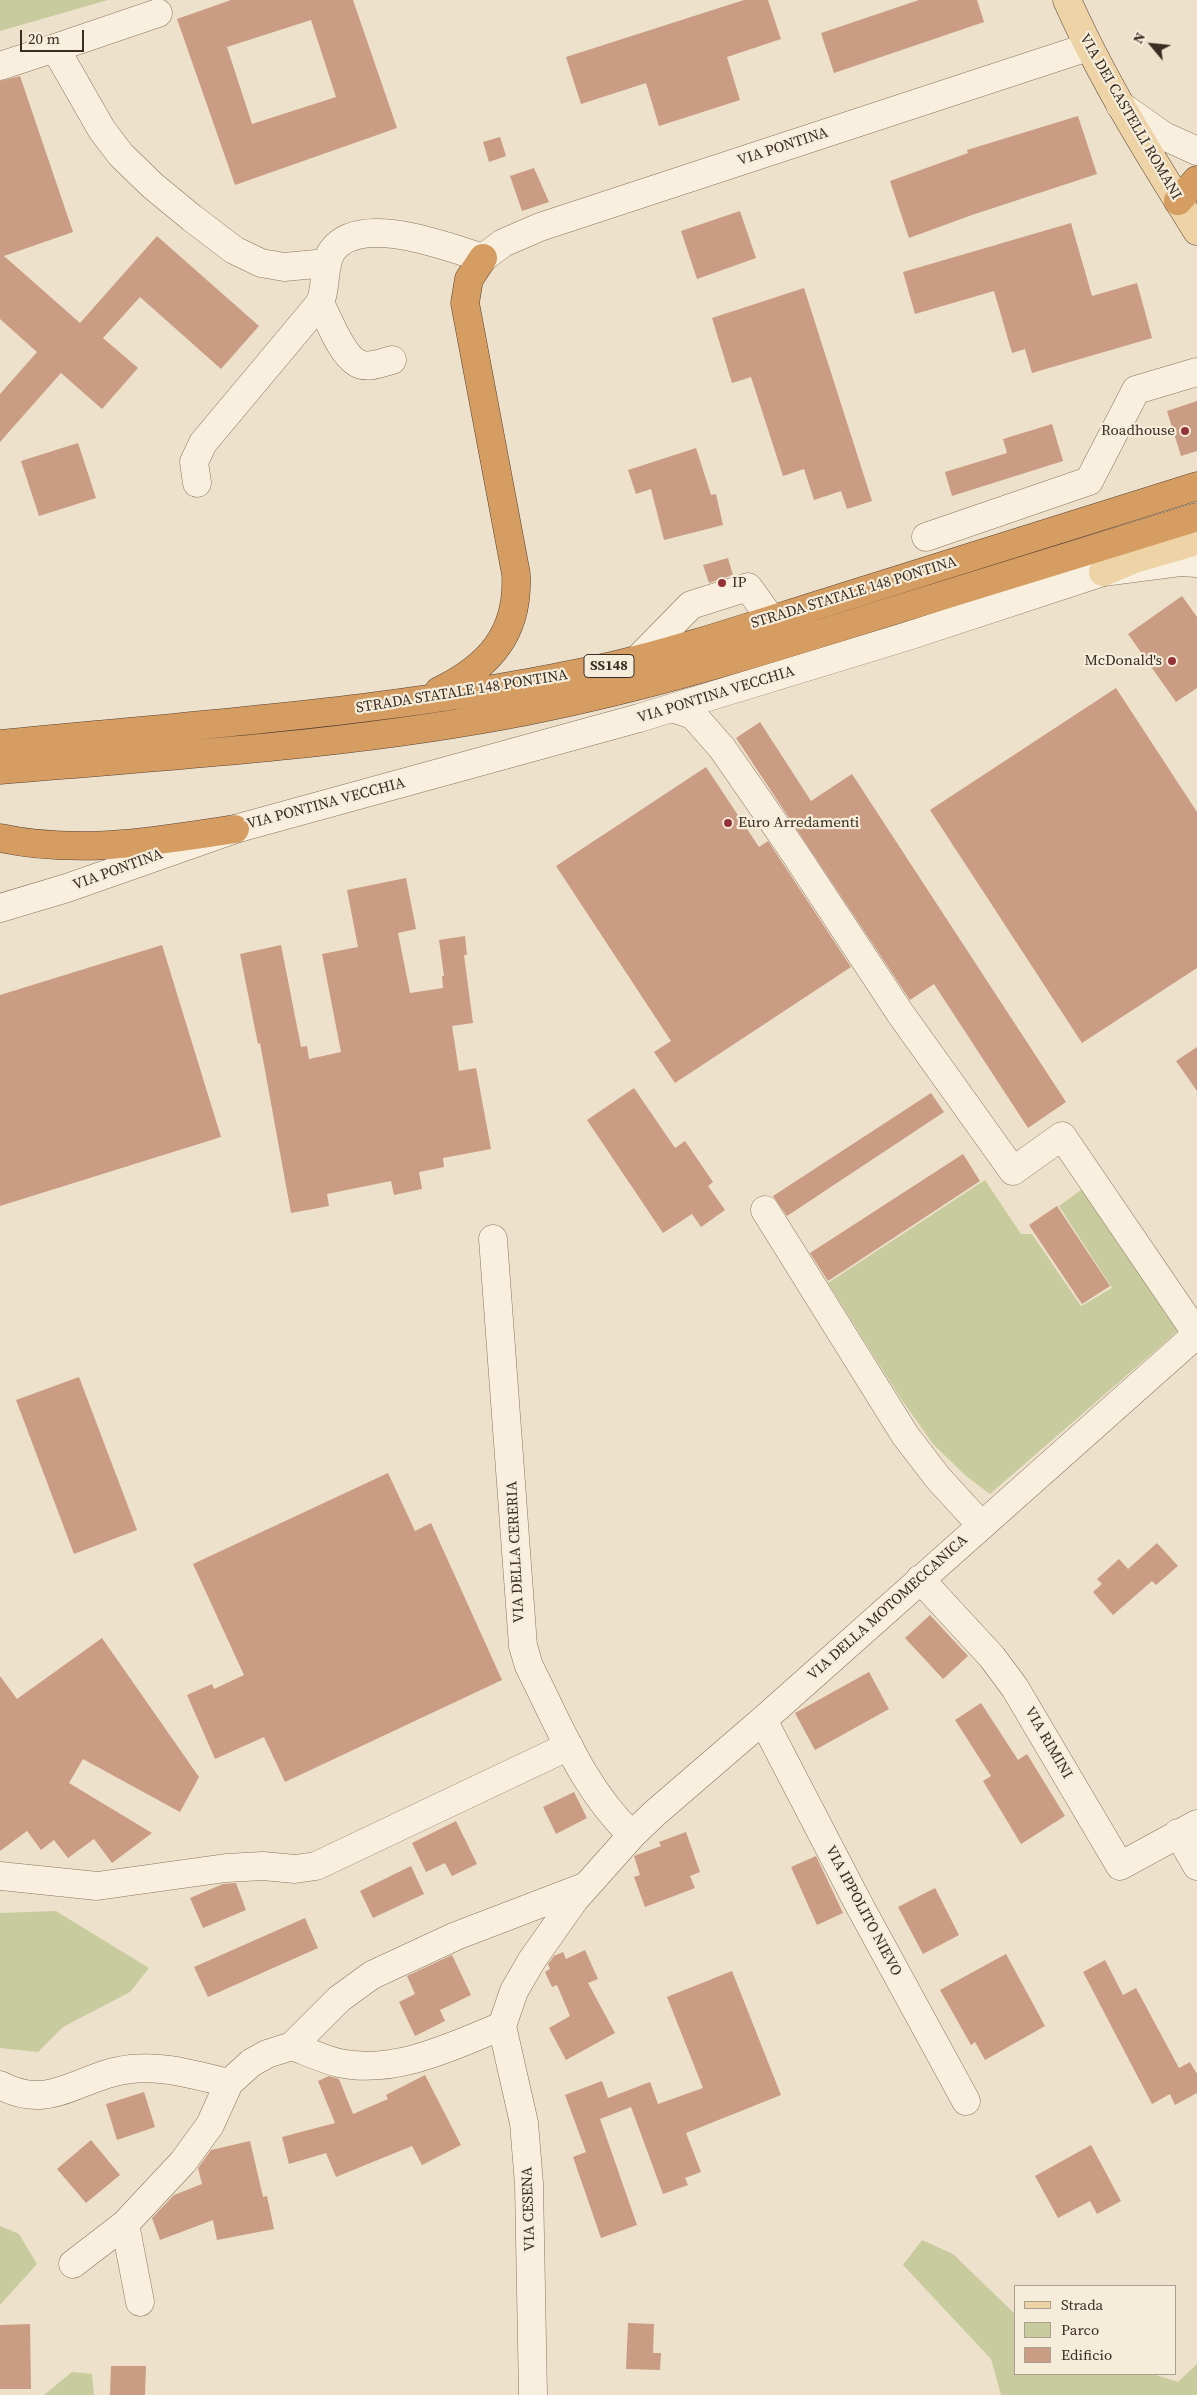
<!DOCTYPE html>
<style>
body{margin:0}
#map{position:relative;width:1197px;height:2395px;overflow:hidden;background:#ede1cb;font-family:"Source Serif 4",serif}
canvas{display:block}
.legend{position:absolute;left:1014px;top:2285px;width:162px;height:90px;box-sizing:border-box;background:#f5ecda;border:1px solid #aaa090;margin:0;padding:6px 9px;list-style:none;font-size:15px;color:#3a2d22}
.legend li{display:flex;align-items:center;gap:10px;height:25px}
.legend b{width:25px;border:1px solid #aaa090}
.north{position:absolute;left:1127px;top:20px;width:50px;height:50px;-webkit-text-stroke:4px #f5ecda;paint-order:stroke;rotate:298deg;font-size:14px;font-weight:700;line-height:20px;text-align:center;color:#3a2d22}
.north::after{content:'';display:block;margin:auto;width:18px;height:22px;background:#3a2d22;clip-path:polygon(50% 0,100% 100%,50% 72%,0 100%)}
.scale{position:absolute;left:20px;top:30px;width:64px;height:22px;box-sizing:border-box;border:2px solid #3a2d22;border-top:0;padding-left:6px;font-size:15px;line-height:18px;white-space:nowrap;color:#3a2d22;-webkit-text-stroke:4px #f5ecda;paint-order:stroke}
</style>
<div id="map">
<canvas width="1197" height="2395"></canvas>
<ul class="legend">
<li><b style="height:6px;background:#edd3a6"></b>Strada</li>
<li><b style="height:14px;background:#c8cb9e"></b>Parco</li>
<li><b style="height:14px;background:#c99c83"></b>Edificio</li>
</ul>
<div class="north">N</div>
<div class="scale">20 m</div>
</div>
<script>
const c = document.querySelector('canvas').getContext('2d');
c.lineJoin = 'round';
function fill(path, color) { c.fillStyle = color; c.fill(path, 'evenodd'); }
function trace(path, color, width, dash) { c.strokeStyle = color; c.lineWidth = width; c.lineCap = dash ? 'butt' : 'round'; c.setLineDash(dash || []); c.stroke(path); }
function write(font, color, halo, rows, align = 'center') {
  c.font = font + ' "Source Serif 4",serif'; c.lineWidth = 4.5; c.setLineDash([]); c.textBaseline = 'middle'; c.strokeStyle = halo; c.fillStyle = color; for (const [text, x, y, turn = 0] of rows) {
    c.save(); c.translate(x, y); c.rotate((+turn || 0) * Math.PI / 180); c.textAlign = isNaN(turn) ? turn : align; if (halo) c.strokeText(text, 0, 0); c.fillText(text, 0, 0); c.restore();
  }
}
fill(new Path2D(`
 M0,0H108L0,31Z
 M985,1180L1021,1234H1032L1081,1306L1112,1288L1059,1206L1081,1190H1086L1179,1330L990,1494L966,1476L933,1444L899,1396L828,1283Z
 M56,1911L149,1968L130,1992L63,2027L38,2052L0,2048V1913Z
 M0,2226L19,2234L37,2264L0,2305Z
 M922,2240L953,2254L1016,2315V2374H1153L1178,2382L1197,2364V2395H1001L991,2359L903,2265Z
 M72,2372L92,2374L94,2395H44Z`), '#c8cb9e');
fill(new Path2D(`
 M231,0H353L397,128L235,185L177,19ZM311,20L336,97L252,124L227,47Z
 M744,0H768L781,39L727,57L740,100L659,126L646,83L581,104L566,57Z
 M919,0H977L984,22L834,73L821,33Z
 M20,76L73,232L4,256L80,323L157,236L259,326L221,369L140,297L103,338L138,368L102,409L61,373L0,442V394L37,352L0,319V81Z
 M1078,116L1097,174L972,215L909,238L890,181L968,153L967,150Z
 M500,137L506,156L489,162L483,142Z
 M534,168L549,202L522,211L510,176Z
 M740,211L756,258L697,279L681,231Z
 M1071,223L1092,296L1137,283L1152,338L1032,373L1025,349L1012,353L994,291L915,314L903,272Z
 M804,288L872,501L847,509L841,491L814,500L804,469L783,476L751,377L732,383L712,318Z
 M1197,401V451L1181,456L1167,411Z
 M1052,424L1063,461L952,496L945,472L1007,453L1003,439Z
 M78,443L96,498L39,516L21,461Z
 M696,448L711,495L716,494L723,525L664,540L651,489L636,494L628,470Z
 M728,558L733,575L709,583L703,565Z
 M1182,596L1197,617V688L1176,702L1128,634Z
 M1116,688L1197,812V968L1082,1043L930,810Z
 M760,722L811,801L852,774L1066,1102L1028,1128L934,984L910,1000L736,738Z
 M706,767L759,847L768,841L851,967L675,1083L654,1052L671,1041L556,866Z
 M406,878L416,929L398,933L410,993L443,988L442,976H444L439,940L465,936L467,955H464L473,1023L452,1026L459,1071L476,1068L491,1149L443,1158L444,1167L419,1172L422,1189L394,1195L391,1181L327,1194L329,1206L291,1213L260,1043L258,1044L240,954L281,945L301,1047L307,1046L309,1059L341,1052L322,954L358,947L347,890Z
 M162,945L221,1137L0,1206V995Z
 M1197,1047V1091L1176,1061Z
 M634,1088L675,1148L685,1141L713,1182L708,1186L725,1210L701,1227L692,1214L663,1233L587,1120Z
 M931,1093L944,1112L787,1216L773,1196Z
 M963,1154L980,1181L828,1281L810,1253Z
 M1057,1206L1110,1286L1082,1304L1029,1225Z
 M79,1377L137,1530L74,1554L16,1400Z
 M388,1473L415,1531L431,1523L502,1680L285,1782L264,1737L215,1759L187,1695L212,1684L214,1689L244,1675L193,1564Z
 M1157,1543L1178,1566L1156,1585L1152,1581L1113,1615L1093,1592L1102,1584L1097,1579L1119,1559L1128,1569Z
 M930,1615L968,1656L943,1679L905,1638Z
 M102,1638L199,1777L180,1812L83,1759L69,1783L152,1833L112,1863L94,1839L68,1858L54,1840L41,1850L27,1831L0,1851V1676L17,1699Z
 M869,1672L889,1709L815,1750L795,1713Z
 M981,1703L1018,1760L1027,1754L1065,1816L1021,1844L983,1781L991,1776L955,1720Z
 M574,1792L587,1818L556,1834L543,1807Z
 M456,1821L477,1864L452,1876L445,1863L426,1872L412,1843Z
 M686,1832L700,1872L690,1876L695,1888L645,1907L634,1877L640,1875L634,1856L661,1846L659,1842Z
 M816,1856L843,1913L817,1925L791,1867Z
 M411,1866L424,1894L373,1918L360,1891Z
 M236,1883L246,1910L203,1928L190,1898L223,1884Z
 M935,1888L959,1935L923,1954L898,1907Z
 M305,1918L318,1948L208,1997L194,1967Z
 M585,1950L598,1979L588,1983L615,2033L566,2060L549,2028L570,2016L557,1985L552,1987L545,1972L550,1969L548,1964L554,1956L563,1952L566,1959Z
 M1006,1954L1045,2026L985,2060L975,2042L971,2045L940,1990Z
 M452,1955L471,1995L440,2010L445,2021L415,2036L399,2002L415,1994L407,1976Z
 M1105,1960L1123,1995L1136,1988L1179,2068L1190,2062L1197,2074V2093L1175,2105L1170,2094L1152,2104L1083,1972Z
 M732,1971L781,2095L686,2133L701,2172L685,2178L688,2185L663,2194L631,2107L600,2119L637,2225L601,2238L573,2157L586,2152L565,2095L602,2081L608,2098L650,2082L658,2104L703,2088L667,1997Z
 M425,2075L461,2145L422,2165L412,2146L336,2177L326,2153L289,2164L282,2137L335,2123L318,2081L329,2076L339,2079L353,2114L388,2099L386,2095Z
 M144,2092L155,2127L117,2140L106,2104Z
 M91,2140L120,2175L86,2203L57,2169Z
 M250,2141L263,2197L267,2196L274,2229L217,2240L213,2220L160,2240L152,2218L174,2195L202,2184L198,2168L211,2150Z
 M1091,2145L1121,2201L1097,2214L1090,2201L1058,2218L1035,2176Z
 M628,2323L654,2324L653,2353H661L660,2370L626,2369Z
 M30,2324L31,2389H0V2325Z
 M111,2366H146L145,2395H110Z`), '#c99c83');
const minor = new Path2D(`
 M158,13L55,48L102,130L121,155L153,186L192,218L234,250L261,263L284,267L327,263
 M0,66L55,48
 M1120,105L1164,136L1197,151
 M320,303C328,318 341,354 357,363C368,369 381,363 392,360
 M197,483L194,462L203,443L320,303C327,286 323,264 332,251C360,212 447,247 483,258L503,243L540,227L1088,47
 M926,537L1089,481L1136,390L1197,372
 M638,659L691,605L748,587L771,619
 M672,708L693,715L722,748L792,849L900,1013L1013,1171L1062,1136L1197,1334
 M0,908L67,888L235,829L639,718L908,636L1103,572L1180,562L1197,563
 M765,1210L905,1435L938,1478L981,1525
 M493,1239L523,1646L529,1666C559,1725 583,1789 632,1835
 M920,1579L992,1657L1015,1688L1120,1866L1197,1824
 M763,1720L857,1901L966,2101
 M1178,1833L1197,1866
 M0,1876L97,1886L226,1868L263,1866L295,1869L316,1866L569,1746
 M292,2046C308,2052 323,2059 339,2063C395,2075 453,2046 502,2026
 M0,2085C51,2113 81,2074 131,2069C164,2065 197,2076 229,2083
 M125,2224L140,2302
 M73,2264L125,2224L183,2162L210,2125L229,2083L251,2063L267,2054L292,2046L339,1999L372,1975L456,1936L584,1887
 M533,2395L529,2184L524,2123L502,2026L514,1991L532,1960L575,1899L632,1835L655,1813L763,1720L1197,1334`);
const major = new Path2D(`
 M1067,0C1103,81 1150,156 1197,231
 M1103,572L1134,559L1197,541`);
const highway = new Path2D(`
 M1178,201L1197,180
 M439,691C490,666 519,633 516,574L465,303L469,279L483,258
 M0,744C205,724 411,711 612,666C688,648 763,622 837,599C957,561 1077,523 1197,486
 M0,770C176,755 354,745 527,711C644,688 759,653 873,617C981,584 1089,550 1197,517
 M0,838C79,855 156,841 235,829`);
trace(minor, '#89745f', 29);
trace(major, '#574233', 29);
trace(highway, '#574233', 29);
trace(minor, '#f8efde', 28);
trace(major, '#edd3a6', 28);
trace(highway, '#d69d62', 28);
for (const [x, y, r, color] of [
 [1185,431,5,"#953238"],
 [722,583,5,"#953238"],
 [1172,661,5,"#953238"],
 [728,823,5,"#953238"]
]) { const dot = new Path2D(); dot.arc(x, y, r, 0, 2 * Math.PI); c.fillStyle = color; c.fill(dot); trace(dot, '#f5ecda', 2); }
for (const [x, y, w] of [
 [609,666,50]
]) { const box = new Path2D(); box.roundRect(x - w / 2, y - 11.5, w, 23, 4); c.fillStyle = '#f5ecda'; c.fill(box); trace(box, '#3a2d22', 1); }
write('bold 14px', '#3a2d22', null, [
 ["SS148",609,666]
]);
write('15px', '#3a2d22', '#f5ecda', [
 ["VIA DEI CASTELLI ROMANI",1130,117,60],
 ["VIA PONTINA",783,147,-18],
 ["STRADA STATALE 148 PONTINA",854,593,-17],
 ["STRADA STATALE 148 PONTINA",462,692,-9],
 ["VIA PONTINA VECCHIA",716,695,-17],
 ["VIA PONTINA VECCHIA",326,804,-15],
 ["VIA PONTINA",118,870,-20],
 ["VIA DELLA CERERIA",516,1552,-93],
 ["VIA DELLA MOTOMECCANICA",888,1608,-42],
 ["VIA RIMINI",1048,1743,60],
 ["VIA IPPOLITO NIEVO",863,1911,62],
 ["VIA CESENA",529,2209,-92]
]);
write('15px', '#3a2d22', '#f5ecda', [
 ["Roadhouse",1175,431],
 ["IP",732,583,"left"],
 ["McDonald's",1162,661],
 ["Euro Arredamenti",738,823,"left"]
], 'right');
</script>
